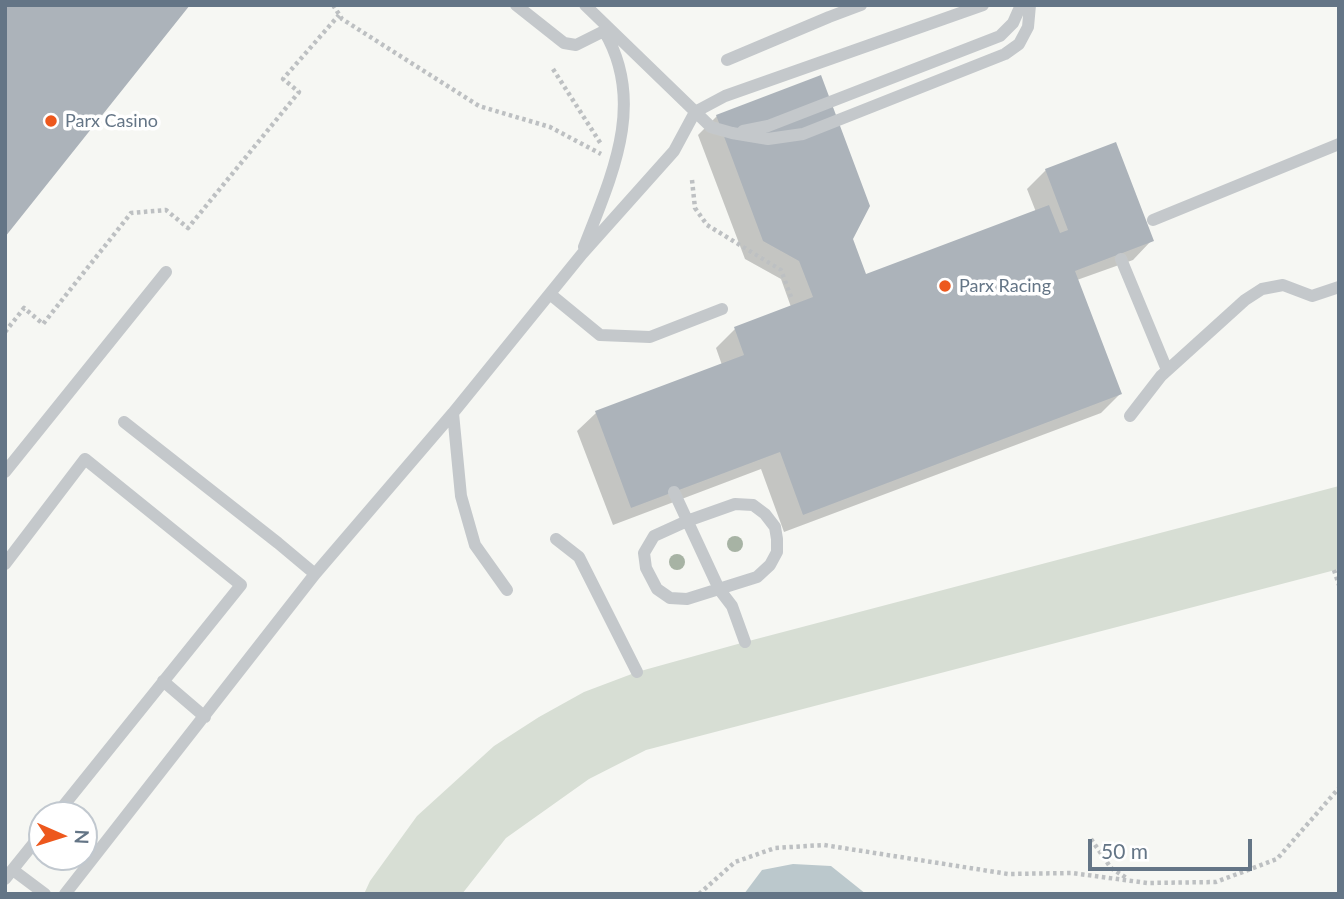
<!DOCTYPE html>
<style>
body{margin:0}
#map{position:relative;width:1344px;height:899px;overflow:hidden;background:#f6f7f3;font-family:Lato,sans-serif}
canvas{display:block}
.frame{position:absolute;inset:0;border:7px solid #647586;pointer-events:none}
.north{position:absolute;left:28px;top:801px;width:70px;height:70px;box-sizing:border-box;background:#fff;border:2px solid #c1c8cf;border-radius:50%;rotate:93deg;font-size:19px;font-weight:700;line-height:28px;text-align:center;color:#647586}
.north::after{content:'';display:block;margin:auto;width:24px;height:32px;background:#ed581d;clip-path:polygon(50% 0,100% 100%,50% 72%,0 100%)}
.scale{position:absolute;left:1088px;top:839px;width:164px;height:32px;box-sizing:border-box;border:4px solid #647586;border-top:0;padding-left:9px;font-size:21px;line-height:24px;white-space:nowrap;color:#647586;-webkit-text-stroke:5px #fff;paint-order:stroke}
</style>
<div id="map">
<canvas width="1344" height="899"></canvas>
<div class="frame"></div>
<div class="north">N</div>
<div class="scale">50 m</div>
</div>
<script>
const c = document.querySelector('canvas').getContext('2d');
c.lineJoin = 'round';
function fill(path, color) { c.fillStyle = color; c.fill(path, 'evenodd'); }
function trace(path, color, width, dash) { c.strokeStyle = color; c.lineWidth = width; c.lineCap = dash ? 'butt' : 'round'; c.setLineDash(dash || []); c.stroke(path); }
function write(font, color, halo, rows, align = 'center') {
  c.font = font + ' Lato,sans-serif'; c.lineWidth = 7; c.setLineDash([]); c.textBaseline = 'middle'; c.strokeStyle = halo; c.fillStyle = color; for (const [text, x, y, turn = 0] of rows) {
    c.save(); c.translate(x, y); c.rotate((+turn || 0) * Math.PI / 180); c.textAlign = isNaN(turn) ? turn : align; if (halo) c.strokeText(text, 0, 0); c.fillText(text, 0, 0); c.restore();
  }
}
fill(new Path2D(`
 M1339,486V569L646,750L589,779L506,838L462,894H364L370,881L417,816L494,746L539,717L584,692L637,672L745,642Z`), '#d7ded4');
fill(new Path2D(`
 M793,864L831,866L866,894H744L762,870Z`), '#bbc8cc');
fill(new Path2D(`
 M717,116L851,239L865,276L1036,212L1027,189L1046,170L1151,241L1133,260L1077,280L1120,394L1101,413L784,532L761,469L613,525L577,431L596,413L722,365L716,348L735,329L791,307L781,279L745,259L698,135Z`), '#0003');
fill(new Path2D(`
 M5,5H190L5,237Z
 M821,75L870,206L853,239L866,274L1049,205L1060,233L1068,230L1045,169L1116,142L1154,241L1075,271L1122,394L803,515L780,452L631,508L595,411L744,355L734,327L813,297L799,261L763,241L716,115Z`), '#acb3ba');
trace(new Path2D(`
 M333,5L342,19L479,106L550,127L601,154
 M553,69L601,144
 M692,180L695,208L707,225L781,270L792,299
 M5,332L24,308L43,324L131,213L166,210L188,228L299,92L283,79L339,15
 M1334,570L1339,585
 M1091,839L1111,868L1128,879
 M699,894L735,862L775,848L824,845L1008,874L1072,873L1147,883L1216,882L1277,859L1339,788`), '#bdc0c2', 4.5, [3.5, 3.5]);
trace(new Path2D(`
 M516,5L564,43L576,45L604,31
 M585,5L711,127L732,133L768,139L803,134L1005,54L1019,44L1028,27L1030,5
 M727,60L829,17L861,5
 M743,131L768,126L1000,36L1013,23L1021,5
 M1153,220L1339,144
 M584,247C611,177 647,103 604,31
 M1121,259L1167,370
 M550,294L600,335L650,337L722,309
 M453,413L461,496L475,545L507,590
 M1130,416L1161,376L1245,300L1262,289L1283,285L1312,296L1339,287
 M124,422L278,543L315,574
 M5,472L166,272
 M674,492L719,589L732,606L745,642
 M735,504L753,505L765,514L775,527L777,539V552L770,565L757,577L687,599L670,598L657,589L646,568L644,553L654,536L687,521Z
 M556,539L579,557L637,672
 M5,564L85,459L241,585L56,815
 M163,681L205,717
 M13,870L45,894
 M5,879L42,833
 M65,894L315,574L453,413L582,254L674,151L695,112L725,96L983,5`), '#c4c8cb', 12);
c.fillStyle = '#a7b3a4';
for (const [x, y] of [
 [735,544],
 [677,562]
]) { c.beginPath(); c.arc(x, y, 8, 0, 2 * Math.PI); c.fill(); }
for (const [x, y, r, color] of [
 [51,121,7,"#ed581d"],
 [945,286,7,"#ed581d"]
]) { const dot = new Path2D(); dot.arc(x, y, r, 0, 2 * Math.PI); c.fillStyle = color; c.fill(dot); trace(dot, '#fff', 2.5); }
write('18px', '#647586', '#fff', [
 ["Parx Casino",65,121],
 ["Parx Racing",959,286]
], 'left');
</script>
